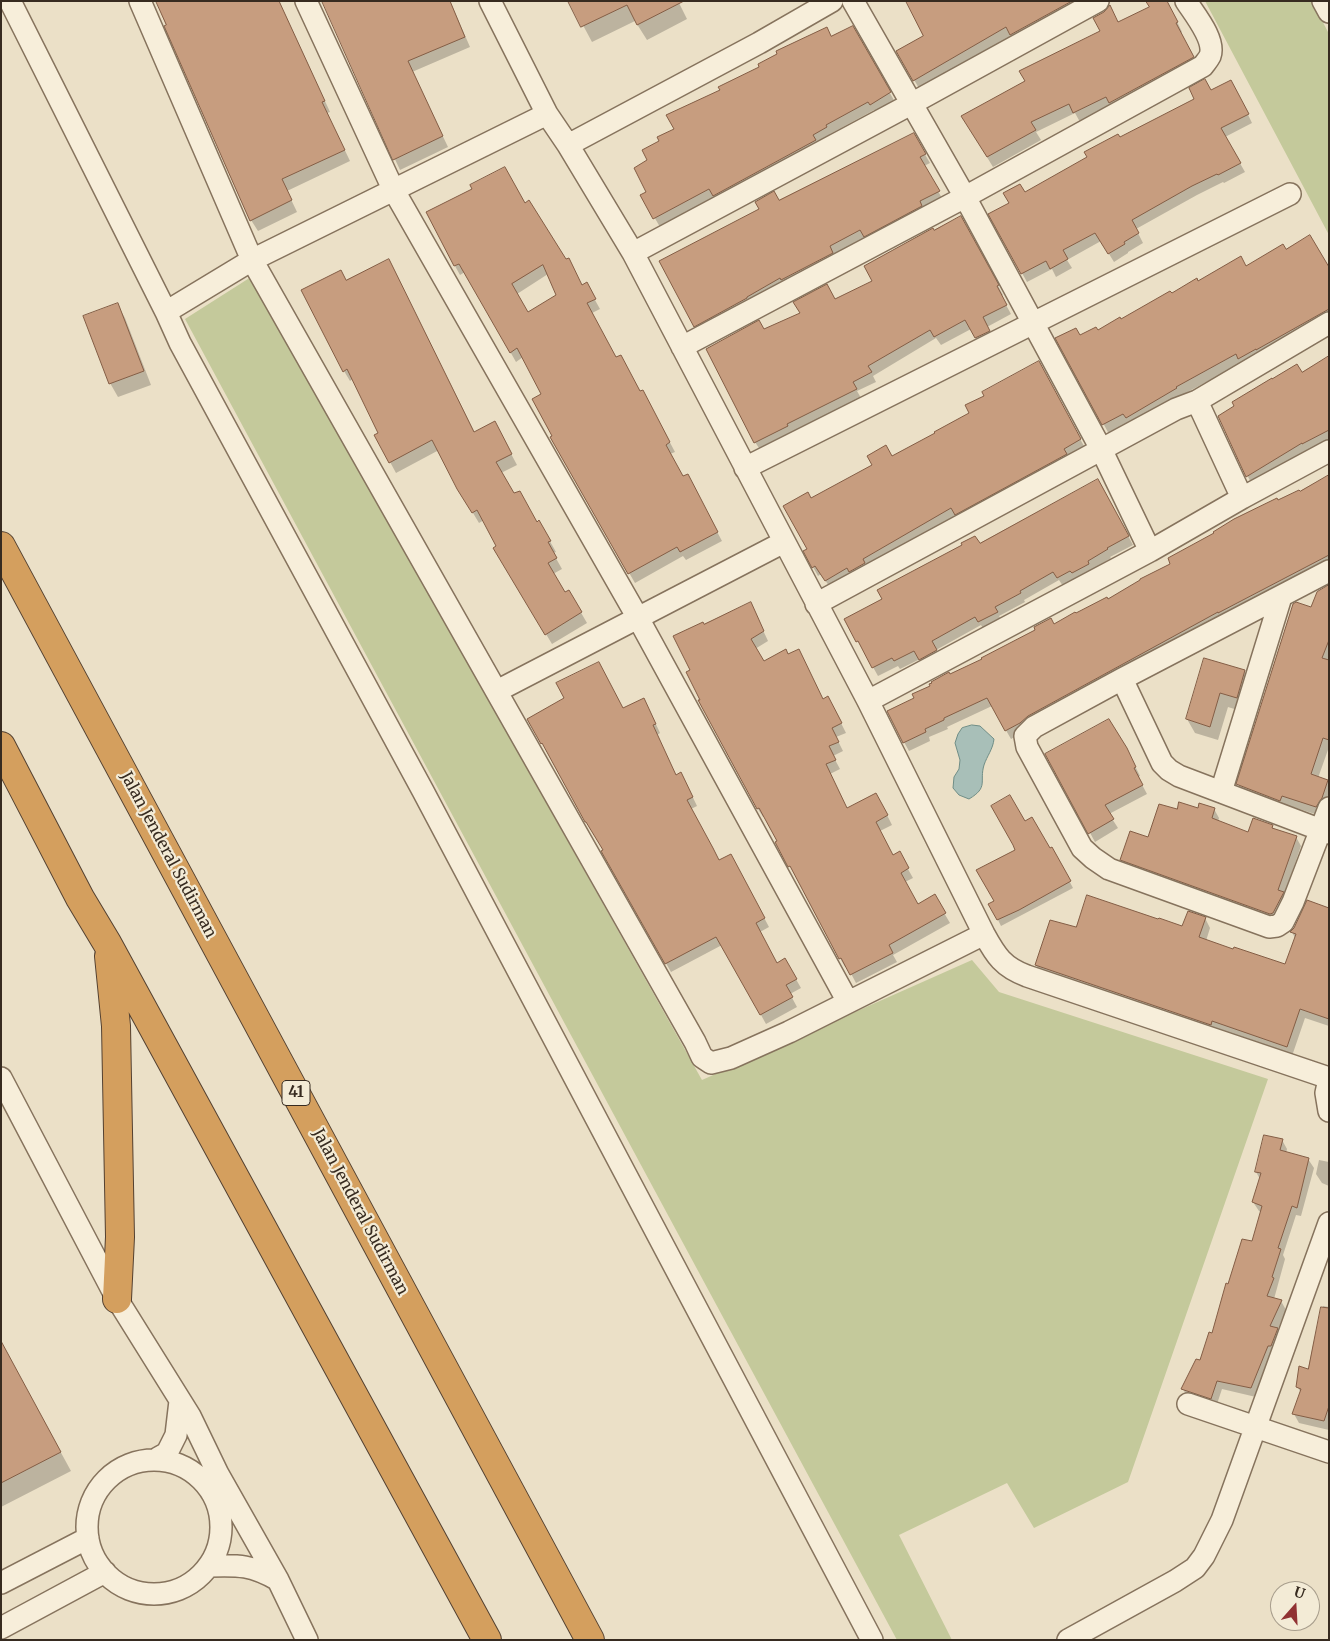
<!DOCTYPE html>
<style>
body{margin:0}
#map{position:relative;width:1330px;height:1641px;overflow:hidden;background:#ebe0c7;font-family:Merriweather,serif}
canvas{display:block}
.frame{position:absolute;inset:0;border:2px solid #372b20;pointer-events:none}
.north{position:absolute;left:1270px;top:1581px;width:50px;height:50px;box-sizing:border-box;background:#f3ebd6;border:1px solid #a89e8d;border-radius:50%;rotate:19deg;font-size:14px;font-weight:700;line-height:20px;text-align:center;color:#372b20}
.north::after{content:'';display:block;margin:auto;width:18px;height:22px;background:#913233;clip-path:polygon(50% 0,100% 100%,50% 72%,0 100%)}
</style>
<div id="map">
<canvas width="1330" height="1641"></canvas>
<div class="frame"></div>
<div class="north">U</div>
</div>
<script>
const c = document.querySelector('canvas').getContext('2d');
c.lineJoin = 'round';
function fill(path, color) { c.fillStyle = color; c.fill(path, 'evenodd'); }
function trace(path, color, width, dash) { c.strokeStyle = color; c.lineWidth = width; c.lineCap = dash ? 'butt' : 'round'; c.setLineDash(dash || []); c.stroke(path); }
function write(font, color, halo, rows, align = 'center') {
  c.font = font + ' Merriweather,serif'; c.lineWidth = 4.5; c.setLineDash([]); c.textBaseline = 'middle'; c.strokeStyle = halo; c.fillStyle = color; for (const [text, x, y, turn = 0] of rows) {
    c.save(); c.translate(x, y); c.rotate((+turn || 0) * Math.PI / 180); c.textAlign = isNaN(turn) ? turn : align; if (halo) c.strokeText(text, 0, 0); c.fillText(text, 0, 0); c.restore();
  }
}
fill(new Path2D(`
 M1205,1H1312L1329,34V235Z
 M251,277L702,1080L972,960L999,992L1268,1079L1128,1482L1034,1528L1007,1483L899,1535L952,1640H897L185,319Z`), '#c4c99b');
const water = new Path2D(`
 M972,725L980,726L994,739C993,749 987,756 984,765C979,782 989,787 969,799L959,795L953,788L954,777L959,769L960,760L955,743L958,734L962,728Z`);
fill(water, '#a8bfb8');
trace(water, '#6f8d86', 1);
fill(new Path2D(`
 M157,1H279L330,112L327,113L350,161L287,191L297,212L258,231L251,220Z
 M323,1H450L470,47L412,72L448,147L400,170L346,54Z
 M570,1H678L687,19L647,40L635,21L592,42Z
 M907,1H1095L920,90L898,52L925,36Z
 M1167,1L1182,32L1181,33L1198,67L1080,122L1075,113L1036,132L1041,140L993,167L968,126L1026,82L1102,31Z
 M852,27L895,102L876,113L874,110L830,134L831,136L660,227L642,196L648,192L649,161L660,142L675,129L831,37Z
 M1236,90L1252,123L1225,137L1245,172L1224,183L1223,182L1197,195L1136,229L1143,243L1128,252V253L1114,262L1101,241L1067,260L1072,268L1056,277L1052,269L1027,282L1022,273L1011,203L1119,139L1211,92Z
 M913,134L930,163L924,166L943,200L700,335L660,262Z
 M525,204L582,286L586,284L600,309L592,313L616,359L648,401L675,452L670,454L683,478L692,485L722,541L686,560L683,556L635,583L551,438L554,436L543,395L523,357L516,362L465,272L460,275L455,266ZM548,274L558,295L527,314L517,294Z
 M966,227L1003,295L1001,296L1011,314L987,327L994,340L981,347L971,329L941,345L936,338L873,376L876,382L857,391L861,398L761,451L755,442L764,331L835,300L873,282L933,231Z
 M1286,251L1329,271V321L1242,363L1180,396L1181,398L1132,426L1130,422L1109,434L1057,339L1080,337L1097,331L1198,282L1246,268Z
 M394,271L475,433H500L517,465L501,473L514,495L537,523L539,522L556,552L553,553L562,569L553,574L564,594L569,592L587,623L552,644L494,548L498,546L484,520L479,523L458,488L439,450L396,473L376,436L380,434L353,379L350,381L344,371L346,281Z
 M117,304L125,318L151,385L118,397L110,383Z
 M1329,357V441L1252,485L1219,416L1301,373Z
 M1044,372L1085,448L831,589L821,574L818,576L813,567L809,549L811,500L936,434Z
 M1329,477V565L1011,739L992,706L947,727L948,729L929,737L930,741L909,751L904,742L916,699L932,687L949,676L1107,600L1172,564L1278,502L1299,493Z
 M1103,489L1133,545L1110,557L1111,558L1092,570L1093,573L1063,586L1059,580L1024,600L1025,602L999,616L1002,621L984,630L981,625L936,650L941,659L925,668L920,659L900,669L898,666L878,676L846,619L979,545Z
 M1329,597V747L1318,778L1329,782V806L1321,816L1287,805L1285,810L1243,794L1238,784L1312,609Z
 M755,613L768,641L755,649L763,663L788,655L823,700L833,707L846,733L836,737L843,751L833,756L840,769L830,774L847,809L881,803L892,825L880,831L893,856L904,862L913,878L905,882L918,905L934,896L950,923L893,955L897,962L856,983L847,966L845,967L840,958L796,874L795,875L777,843L779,842L765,816L763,817L758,809L700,701L702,700L692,671L704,626Z
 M1244,672L1252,685L1244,712L1228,707L1218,740L1195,733L1187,719Z
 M623,709H649L660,733L657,735L676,776L686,783L697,806L691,809L719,862L736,865L769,927L760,932L777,964L785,960L801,988L790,994L797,1007L766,1024L722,945L671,972L603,852L605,851L586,822Z
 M1047,754L1131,758L1140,776L1138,777L1147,794L1109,814L1118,828L1095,842Z
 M1214,809L1219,818L1218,822L1249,833L1272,826L1274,830L1296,837L1301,846L1284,895L1288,902L1278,922L1126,868L1121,859L1148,839L1178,811Z
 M1025,822L1049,850L1052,848L1073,888L1001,926L990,904L996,902L1016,850Z
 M1329,909V1026L1305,1018L1292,1056L1042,975L1036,965L1077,929L1183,928L1205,918L1210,928L1206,941L1285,966L1295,938L1292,932Z
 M1282,1140L1287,1149L1286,1153L1308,1159L1314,1168L1301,1216L1296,1215L1283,1255L1285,1259L1274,1299L1281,1301L1286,1310L1278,1329L1282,1338L1256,1397L1222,1389L1216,1407L1188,1398L1183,1389L1201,1361L1212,1334L1228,1285L1252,1243L1262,1213L1259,1211L1253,1202L1260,1179L1256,1172Z
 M1319,1160L1329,1162V1186L1322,1183L1316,1174Z
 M1323,1306L1329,1307V1430L1299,1423L1294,1414L1301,1393L1297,1386L1309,1371Z
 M1,1343L71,1471L1,1507Z`), '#0003');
const building = new Path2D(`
 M156,1H279L325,101L322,102L345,150L282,179L292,200L250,221L164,26L166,25Z
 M322,1H450L465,37L408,61L443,136L393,160Z
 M568,1H684L637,25L627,5L581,27Z
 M906,1H1072L1010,35L1006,27L913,81L896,51L923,36Z
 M1146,1H1167L1178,22L1176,23L1194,57L1109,103L1106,97L1073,113L1069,104L1031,122L1036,130L987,157L961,116L1025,81L1019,71L1100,31L1093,18L1104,12L1110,5L1118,22L1149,7Z
 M853,26L891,92L870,105L868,102L826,125L827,127L813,135L816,140L713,196L709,189L653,219L640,195L646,192L634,168L647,160L642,150L659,141L657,137L674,129L666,115L720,90L718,87L759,67L758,64L777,54L776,51L827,27L831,36Z
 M1205,79L1211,90L1231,80L1249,114L1221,128L1241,163L1218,175L1217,174L1192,186L1132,220L1139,233L1124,242L1125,244L1108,254L1095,233L1063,250L1068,259L1050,269L1046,261L1021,274L988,214L1009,203L1003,193L1020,184L1025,192L1087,157L1084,152L1118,134L1120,137L1194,99L1189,88Z
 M914,133L926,154L920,157L940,191L920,201L922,206L864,237L860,230L830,246L833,253L781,280L780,278L747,297V298L694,327L659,261L759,209L755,202L774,191L779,200Z
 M505,167L525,203L529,200L566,259L569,258L582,285L587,282L596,299L587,303L616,357L621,355L640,391L643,390L670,442L666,445L683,476L688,474L718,532L680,552L677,547L628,574L550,437L552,436L532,399L541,394L517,348L510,353L459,264L454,266L426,212L472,189L470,185ZM543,265L556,295L528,312L512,284Z
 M961,216L999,285L997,286L1007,305L983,317L990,331L975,338L965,320L934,337L930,330L868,366L872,372L853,382L857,389L787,424L788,426L754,443L706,349L759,320L764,329L800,313L793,302L827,284L835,299L872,281L864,266L933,228L934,230Z
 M1310,235L1329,267V309L1256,350V349L1238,359L1236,354L1176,387L1177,388L1126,418L1123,414L1102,425L1055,338L1076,328L1080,335L1096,327L1098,330L1120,317L1121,319L1170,291L1172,293L1197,278L1198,281L1241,256L1246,266L1283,244L1286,249Z
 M389,259L474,432L495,421L512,454L496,462L514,493L520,491L537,522L539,520L551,541L548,542L557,558L548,563L565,592L569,590L582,612L545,635L493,548L496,546L477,510L472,513L457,489L432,440L389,463L374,435L378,433L347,369L343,372L301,290L341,270L346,280Z
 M118,303L144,371L109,384L83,316Z
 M1329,356V430L1302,444V443L1246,477L1218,416L1234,406L1232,402L1272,378V379L1297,364L1302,372Z
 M1039,361L1081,439L1064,449L1067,454L955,515L951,508L863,559L865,563L849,572L847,568L825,581L815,566L812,568L803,551L807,549L783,506L808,492L811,498L872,465L867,456L886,445L892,456L935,433L934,432L969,413L965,405L984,396L982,392Z
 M1329,475V555L1218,613V612L1028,716L1020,723L1005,731L987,698L944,718V720L925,729L926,732L903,743L887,711L914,698L912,694L930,686L929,684L932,683L931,682L949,672L950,674L982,659L981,658L1035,630L1034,627L1051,618L1054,624L1075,612L1076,613L1107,597L1108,599L1140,580V579L1170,564L1168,558L1214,533L1213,532L1234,519L1277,498L1278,500L1299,490L1300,491Z
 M1098,479L1129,536L1107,548L1108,549L1088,561L1089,564L1072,573L1070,571L1057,578L1053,572L1020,591L1021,593L995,607L998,612L978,622L975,617L932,641L937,650L919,660L914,651L894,661L892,658L872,668L858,641L856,642L844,619L882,599L877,590L962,545L961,543L975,536L980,543Z
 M1329,585V640L1322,658L1329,660V740L1323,738L1311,774L1328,780L1322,798L1316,807L1282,796L1280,801L1236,784L1293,604L1296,602L1311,607L1317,592Z
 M751,602L764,631L751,639L764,661L786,649L788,654L799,649L823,699L828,696L842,723L832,728L839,742L829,746L836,760L826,764L847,808L876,793L888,815L876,822L893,855L900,851L909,868L901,873L918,904L935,894L946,913L889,945L893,953L850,975L841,958L839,959L790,866L788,867L775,842L777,841L759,808L757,809L698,700H700L686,672L690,670L673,636L703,622L704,624Z
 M1204,658L1245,670L1237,698L1220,693L1210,727L1186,719Z
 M599,662L623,708L644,698L656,724L653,725L676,775L681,772L693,797L687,800L713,848L719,860L731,854L765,918L756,923L777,963L785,958L797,979L786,985L793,997L760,1015L716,937L665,964L601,851L603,850L586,822H585L542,743L541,744L527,719L564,698L556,683Z
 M1109,719L1127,748L1136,767L1134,768L1143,785L1105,805L1114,819L1088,834L1045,754Z
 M1010,795L1025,821L1032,817L1050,848L1052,847L1071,881L1019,910L997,920L988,904L994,901L976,870L1015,850L1013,845L991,806Z
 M1179,802L1198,808L1199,803L1215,808L1212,818L1248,832L1253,818L1273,825L1272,828L1297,836L1278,890L1284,892L1273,913L1270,914L1120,860L1130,831L1148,837L1159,804L1177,809Z
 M1087,895L1158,919L1159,918L1182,926L1188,911L1206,917L1199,937L1233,949L1234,947L1285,964L1296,934L1290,932L1294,928L1307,900L1329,908V1019L1300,1009L1287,1047L1212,1021L1211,1025L1035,965L1050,920L1076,927Z
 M1264,1135L1283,1139L1280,1150L1309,1158L1297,1208L1292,1206L1278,1248L1281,1249L1272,1277L1274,1278L1267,1296L1282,1300L1270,1326L1278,1328L1271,1346H1268L1251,1388L1217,1381L1211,1399L1181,1389L1196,1359L1200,1360L1209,1332L1212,1333L1226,1283L1228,1284L1242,1239L1252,1241L1262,1206L1252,1202L1261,1173L1255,1172Z
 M1321,1307L1329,1308V1406L1324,1421L1292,1414L1301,1389L1296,1387L1299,1366L1308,1369Z
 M1,1341L61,1452L1,1483Z`);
fill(building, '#c79d7f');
trace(building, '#835d45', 1);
const minor = new Path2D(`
 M10,1L166,312L180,343L423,791L872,1640
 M140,1L252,260L695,1042L702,1057L711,1063L731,1058L789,1032L984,934
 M306,1L393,189L638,618L848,1002
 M490,1L547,114L568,145L633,253L868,701L984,934C996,956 1003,967 1027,976L1329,1078
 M853,1L965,197L1101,449L1150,551
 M1323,1L1329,12
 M568,145L759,43L832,1
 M633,253L911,104L1098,1
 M166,312L252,260L547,114
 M682,347L965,197L1203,66C1205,63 1208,60 1210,56C1216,40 1195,15 1186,1
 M1197,401L1242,498
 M745,468L1290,194
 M1329,571L1122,679L1034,727L1025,736L1027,747L1082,848L1093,858L1109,869L1269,927L1277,926L1283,922L1293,902L1329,808
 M816,604L1176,409L1197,401L1329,323
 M1122,679L1162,763L1169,770L1179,776L1329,833
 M497,691L784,542
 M868,701L1150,551L1242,498L1329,451
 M1221,792L1281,597
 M1,1078L117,1299L190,1416L218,1474L278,1580L307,1640
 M1329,1079L1326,1093L1329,1111
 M1188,1404L1329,1452
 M158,1458L167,1453L176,1435L180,1401
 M87 1527a67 67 0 1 1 134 0a67 67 0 1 1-134 0Z
 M210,1566C239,1565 252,1565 278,1580
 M1,1583L88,1538
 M1,1628L105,1572
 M1068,1640L1175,1581L1195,1568L1204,1556L1222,1520L1329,1223`);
const highway = new Path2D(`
 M1,546L590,1640
 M1,746L80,898L107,943L487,1640
 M109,956L116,1026L120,1237L117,1299`);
trace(minor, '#86735d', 24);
trace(highway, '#544131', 30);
trace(minor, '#f7eeda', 21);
trace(highway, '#d49f5e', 28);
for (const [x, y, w] of [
 [296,1093,28]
]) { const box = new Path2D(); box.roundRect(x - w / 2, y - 12.5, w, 25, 4); c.fillStyle = '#f3ebd6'; c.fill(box); trace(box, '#372b20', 1); }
write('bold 15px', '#372b20', null, [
 ["41",296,1093]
]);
write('16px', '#372b20', '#f3ebd6', [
 ["Jalan Jenderal Sudirman",168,855,62],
 ["Jalan Jenderal Sudirman",360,1212,62]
]);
</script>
